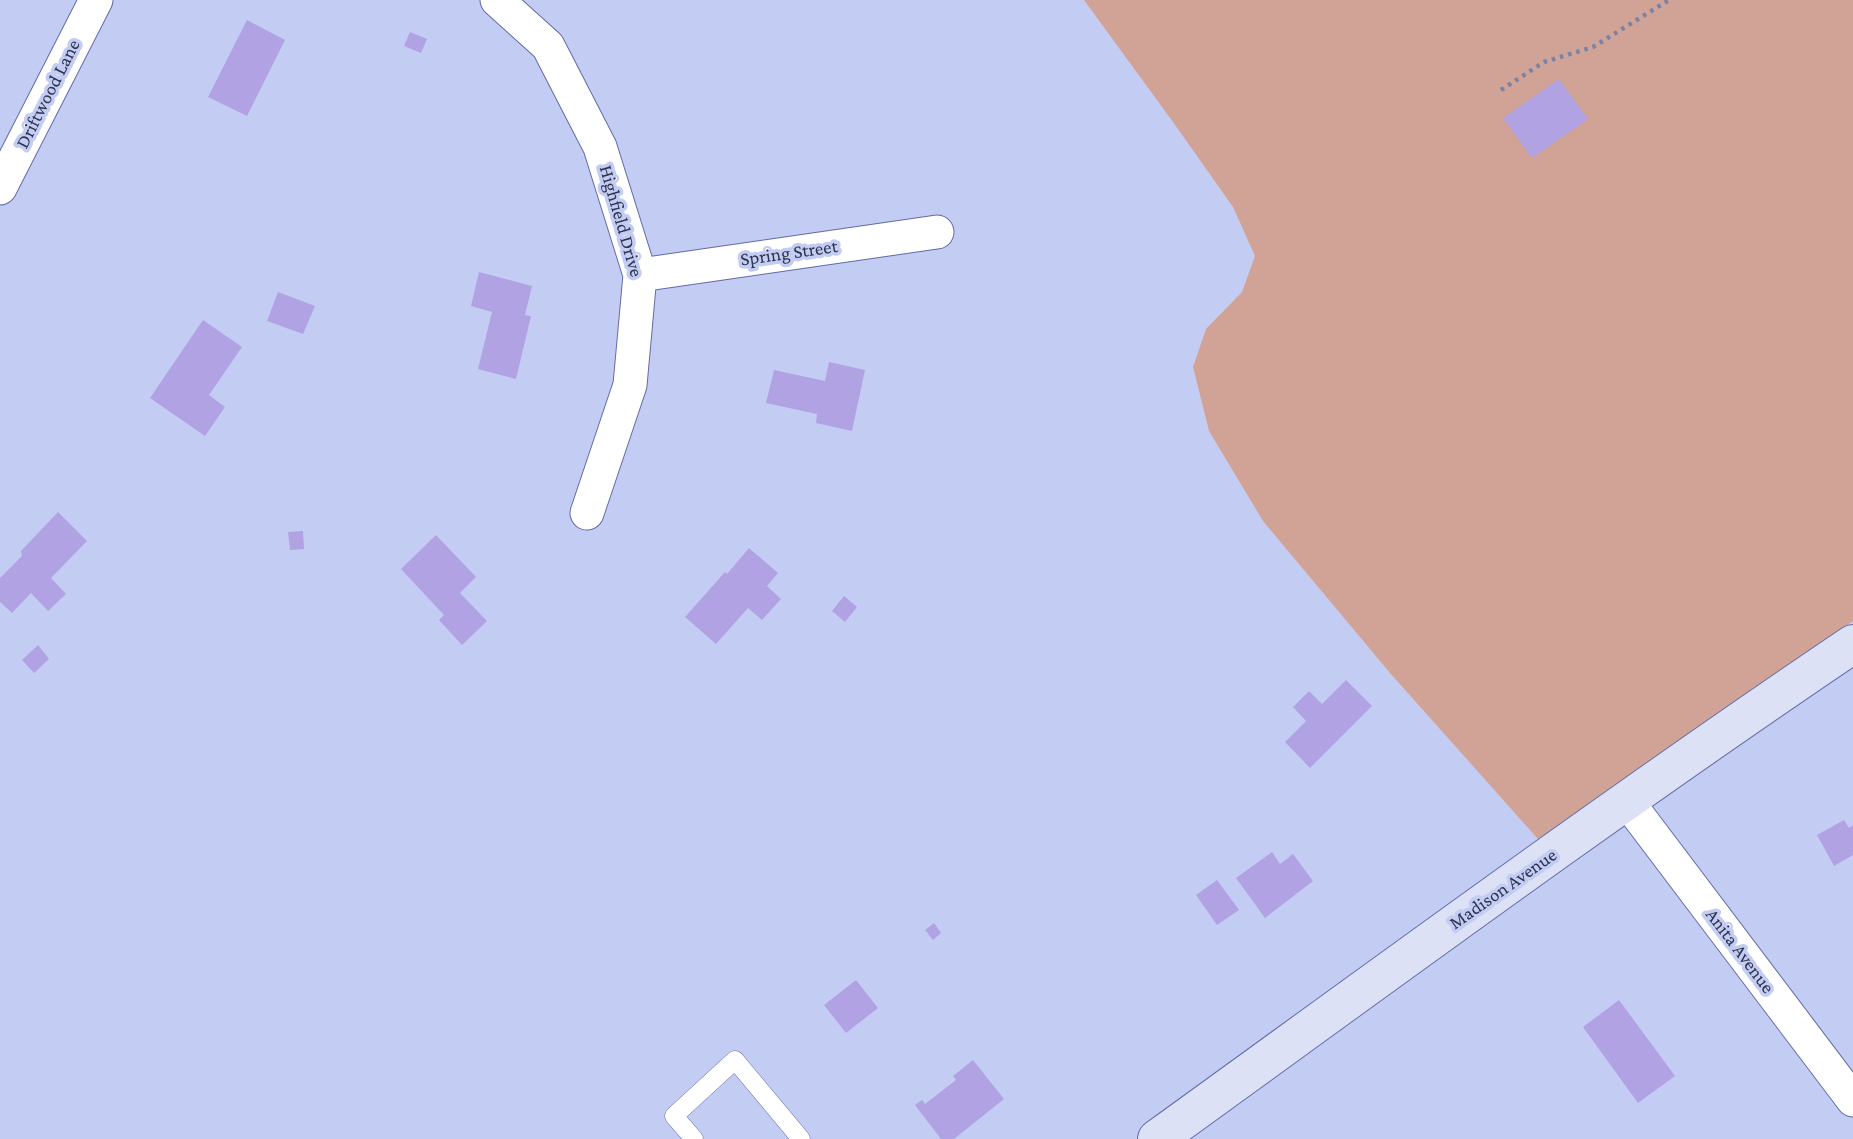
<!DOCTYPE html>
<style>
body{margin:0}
canvas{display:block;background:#c3ccf3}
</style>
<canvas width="1853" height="1139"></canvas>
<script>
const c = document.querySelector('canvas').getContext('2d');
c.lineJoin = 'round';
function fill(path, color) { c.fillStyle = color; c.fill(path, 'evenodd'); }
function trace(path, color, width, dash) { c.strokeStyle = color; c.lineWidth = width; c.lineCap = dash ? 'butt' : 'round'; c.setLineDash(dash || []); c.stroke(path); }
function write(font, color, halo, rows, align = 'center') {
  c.font = font + ' "Crimson Pro",serif'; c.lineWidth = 7; c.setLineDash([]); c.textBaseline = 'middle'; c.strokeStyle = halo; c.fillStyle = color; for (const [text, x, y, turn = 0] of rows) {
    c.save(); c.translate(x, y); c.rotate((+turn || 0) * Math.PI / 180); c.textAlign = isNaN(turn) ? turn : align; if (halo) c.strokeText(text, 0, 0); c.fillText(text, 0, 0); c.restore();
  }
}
fill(new Path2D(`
 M1084,0H1853V621L1538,839L1390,673L1263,521L1209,431L1193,367L1206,329L1242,292L1255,256L1233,207L1173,122Z`), '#d1a397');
fill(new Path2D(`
 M247,20L285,40L247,116L208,97Z
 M410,32L427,39L421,53L404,46Z
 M1559,79L1588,119L1532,158L1503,118Z
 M479,272L532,286L525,315L531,316L516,379L478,369L492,312L471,306Z
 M278,292L315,306L303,334L267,321Z
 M203,320L242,347L209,395L225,407L205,436L150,398Z
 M829,362L865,370L852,431L816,423L817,414L766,403L774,370L825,381Z
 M58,512L87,541L51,578L66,594L48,611L31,593L12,613L0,602V578L22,556L21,551Z
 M303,531L304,549L290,550L288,532Z
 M436,535L476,577L460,593L487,621L462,645L439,620L444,615L401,569Z
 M749,548L778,573L767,586L781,599L762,620L748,608L716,644L685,617L725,572L727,574Z
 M844,596L857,607L845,622L832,611Z
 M38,645L49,659L34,673L22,660Z
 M1346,680L1372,706L1310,768L1285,742L1306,721L1293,707L1309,691L1322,704Z
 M1844,820L1849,828L1853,825V855L1834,866L1817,835Z
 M1272,852L1280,864L1293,854L1313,881L1265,918L1236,878Z
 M1217,880L1239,910L1217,925L1196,895Z
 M934,923L941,933L933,940L925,930Z
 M856,980L878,1008L846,1033L824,1005Z
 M1619,1000L1675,1076L1638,1103L1583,1027Z
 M973,1060L1004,1099L954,1139H941L915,1105L922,1100L925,1104L956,1080L953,1076Z`), '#b1a2e3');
const lane = new Path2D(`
 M694,1139L674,1116L735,1060L801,1139`);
const street = new Path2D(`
 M497,0L548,46L600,147L640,275L630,385L587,513
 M0,188L96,0
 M640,275L937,232
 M1627,801L1853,1100`);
const secondary = new Path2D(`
 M1157,1139C1388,972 1617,803 1853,644`);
trace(lane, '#616ca7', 19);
trace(street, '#616ca7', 35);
trace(secondary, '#616ca7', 40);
trace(new Path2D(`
 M1501,90L1544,62L1593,47L1669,0`), '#7b82a3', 4.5, [3.5, 5]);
trace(lane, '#fff', 18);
trace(street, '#fff', 33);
trace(secondary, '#dde1f5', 38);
write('19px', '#2e334d', '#c3ccf3', [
 ["Driftwood Lane",48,94,-63],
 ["Highfield Drive",621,221,74],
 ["Spring Street",789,253,-8],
 ["Madison Avenue",1503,889,-35],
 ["Anita Avenue",1740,951,53]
]);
</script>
